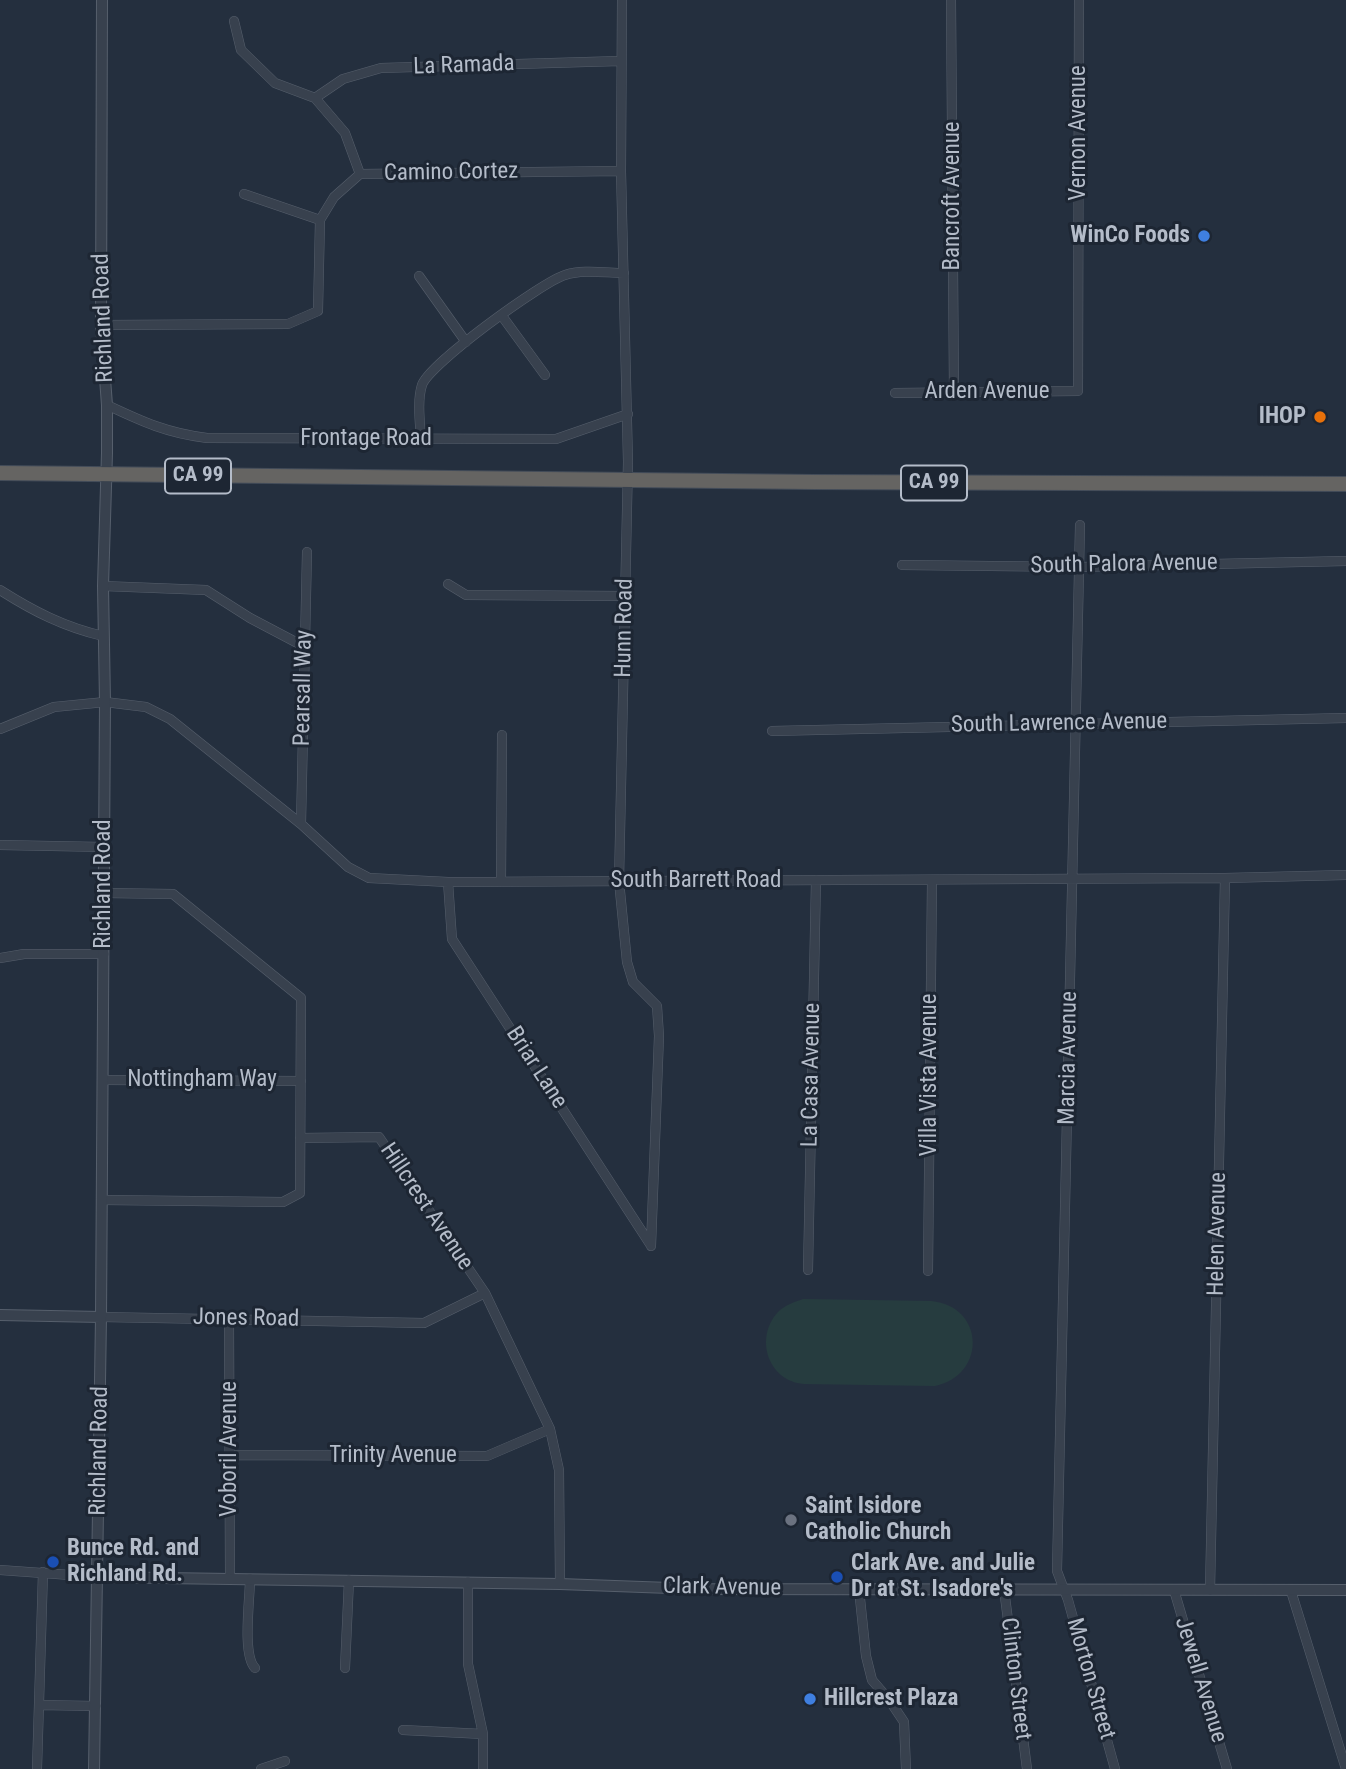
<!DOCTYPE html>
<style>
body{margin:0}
canvas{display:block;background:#242f3e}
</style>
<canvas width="1346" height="1769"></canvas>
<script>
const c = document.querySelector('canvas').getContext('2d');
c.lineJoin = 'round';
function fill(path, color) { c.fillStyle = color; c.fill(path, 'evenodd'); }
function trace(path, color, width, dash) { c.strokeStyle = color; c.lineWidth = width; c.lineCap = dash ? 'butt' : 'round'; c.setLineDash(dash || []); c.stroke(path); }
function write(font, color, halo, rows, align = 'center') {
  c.font = font + ' "Roboto Condensed",sans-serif'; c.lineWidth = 6; c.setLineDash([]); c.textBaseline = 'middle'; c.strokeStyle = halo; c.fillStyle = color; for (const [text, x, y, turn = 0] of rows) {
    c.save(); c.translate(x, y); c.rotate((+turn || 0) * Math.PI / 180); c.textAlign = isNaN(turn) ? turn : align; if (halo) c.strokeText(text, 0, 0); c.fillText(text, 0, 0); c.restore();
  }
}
fill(new Path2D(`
 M803,1299L931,1301C985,1306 987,1375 935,1386L804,1384C768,1381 754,1338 778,1312C785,1305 795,1302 803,1299Z`), '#263c3f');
const minor = new Path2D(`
 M622,0L621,171L628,462L619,881L627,962L633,982L657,1006L659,1036L651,1246
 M951,0L954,392
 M234,21L241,50L275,83L315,98L345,133L360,174
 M315,98L343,79L381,68L620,61
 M244,194L320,220
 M419,276L466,342
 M502,316L545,375
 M101,325L288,324L318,311L320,220L334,197L360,174L621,171
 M895,393L1078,391L1079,0
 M107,405C143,422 167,433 207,438L556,439L628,414
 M421,439C420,422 417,401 422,385C429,364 542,282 565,275C583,269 606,273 624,273
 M1080,525L1057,1571L1068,1600L1115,1769
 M902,565L1079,567L1346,561
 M448,584L466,595L626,596
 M103,586L206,590L250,618L305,647
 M0,590C33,611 64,627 103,636
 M0,729L54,707L105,702L146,707L170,719L301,824L348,867L369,878L448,882L1225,878L1346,875
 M772,731L1346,718
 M301,824L307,552
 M0,845L104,847
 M448,882L452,939L650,1244
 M501,882L502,735
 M0,958L24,954H104
 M103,1080L301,1081
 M300,1138L379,1137L485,1293L550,1429L559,1470L560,1584
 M102,1200L283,1202L300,1193L301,998L173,894L104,893
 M808,1270L816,880
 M928,1271L932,880
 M101,1317L424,1323L485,1293
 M229,1319L230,1579
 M229,1455L487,1456L550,1429
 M0,1570L98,1577
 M250,1579C250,1599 242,1655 255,1668
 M468,1582V1664L483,1734V1769
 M859,1589L866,1656L872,1680L890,1701L904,1722L906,1769
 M1004,1589L1027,1769
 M1174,1590L1227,1769
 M1210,1590L1225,878
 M1291,1591L1346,1769
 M345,1668L349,1580
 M39,1705L96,1706
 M403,1730L483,1734
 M37,1769L43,1572
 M261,1769L285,1761`);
const tertiary = new Path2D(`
 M0,1315L101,1317
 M98,1577L560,1584L697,1589L1346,1590
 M94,1769L101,1317L105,702L103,586L107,453V405L101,325L102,0`);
const trunk = new Path2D(`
 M0,473L813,482L1346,484`);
trace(minor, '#565f6c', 10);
trace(tertiary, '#565f6c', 12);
trace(trunk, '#434c59', 16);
trace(minor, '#38414e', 9);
trace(tertiary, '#38414e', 10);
trace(trunk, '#656462', 14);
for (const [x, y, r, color] of [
 [1204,236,7,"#3f7fe0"],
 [1320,417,7,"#e8710a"],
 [791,1520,7,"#6b7280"],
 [53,1562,7,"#1a4fb4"],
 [837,1577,7,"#1a4fb4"],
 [810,1699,7,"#3f7fe0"]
]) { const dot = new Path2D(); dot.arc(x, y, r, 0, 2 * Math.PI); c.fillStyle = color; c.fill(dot); trace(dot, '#1d2633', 2.5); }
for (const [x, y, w] of [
 [198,476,66],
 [934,483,66]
]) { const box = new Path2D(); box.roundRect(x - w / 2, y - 17.5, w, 35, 5); c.fillStyle = '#1d2633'; c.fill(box); trace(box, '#b4bcc9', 2); }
write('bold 21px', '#b4bcc9', null, [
 ["CA 99",198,476],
 ["CA 99",934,483]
]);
write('23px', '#b4bcc9', '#1d2633', [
 ["La Ramada",464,66,-2],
 ["Vernon Avenue",1079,133,-90],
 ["Camino Cortez",451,173,-1],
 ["Bancroft Avenue",953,196,-90],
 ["Richland Road",104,318,-92],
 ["Arden Avenue",987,392],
 ["Frontage Road",366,439],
 ["South Palora Avenue",1124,565,-1],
 ["Hunn Road",625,628,-89],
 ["Pearsall Way",304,688,-89],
 ["South Lawrence Avenue",1059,724,-1],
 ["South Barrett Road",696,881],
 ["Richland Road",104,884,-90],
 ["Marcia Avenue",1069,1058,-89],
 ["Briar Lane",536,1068,57],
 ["La Casa Avenue",812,1075,-89],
 ["Villa Vista Avenue",930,1075,-90],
 ["Nottingham Way",202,1080],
 ["Hillcrest Avenue",426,1207,56],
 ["Helen Avenue",1218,1234,-89],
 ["Jones Road",246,1319,1],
 ["Voboril Avenue",230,1449,-90],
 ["Richland Road",100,1451,-89],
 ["Trinity Avenue",393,1456],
 ["Clark Avenue",722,1588,1],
 ["Clinton Street",1015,1679,83],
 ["Morton Street",1090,1679,74],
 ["Jewell Avenue",1200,1680,73]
]);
write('bold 23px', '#b4bcc9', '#1d2633', [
 ["WinCo Foods",1190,236,"right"],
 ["IHOP",1306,417,"right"],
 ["Saint Isidore",805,1507],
 ["Catholic Church",805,1533],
 ["Bunce Rd. and",67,1549],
 ["Richland Rd.",67,1575],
 ["Clark Ave. and Julie",851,1564],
 ["Dr at St. Isadore's",851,1590],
 ["Hillcrest Plaza",824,1699]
], 'left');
</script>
